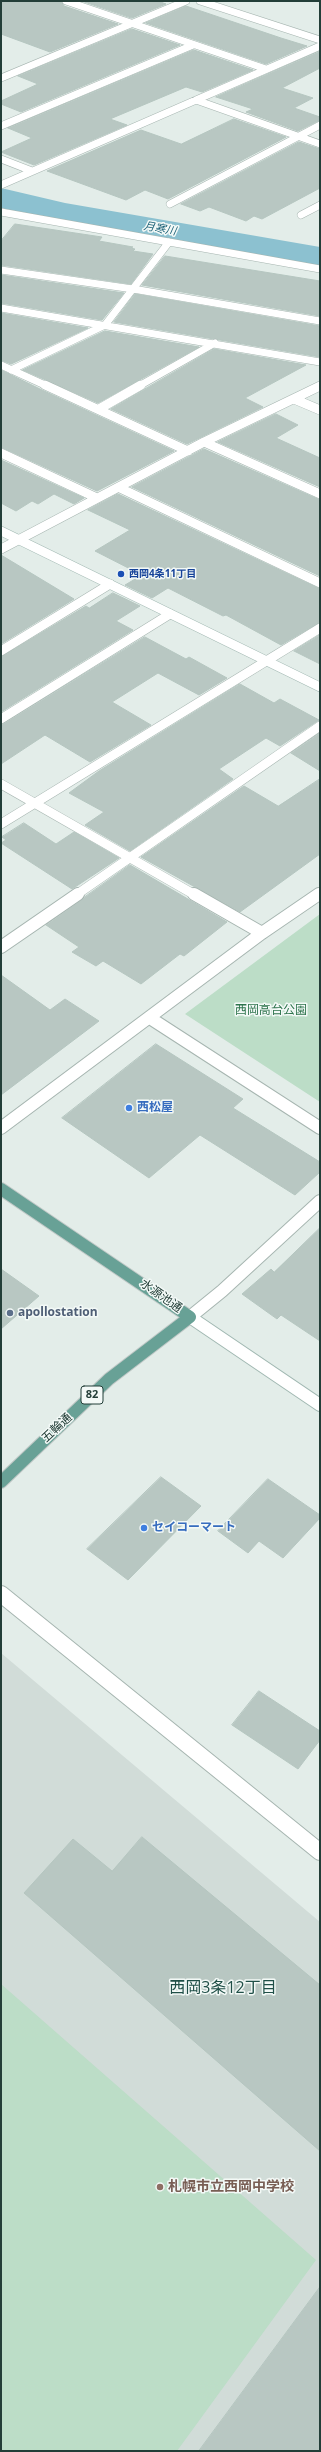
<!DOCTYPE html>
<meta charset="utf-8">
<style>
body{margin:0}
#map{position:relative;width:321px;height:2452px;overflow:hidden;background:#e3ede9;font-family:"Open Sans",sans-serif}
canvas{display:block}
.frame{position:absolute;inset:0;border:2px solid #233e38;pointer-events:none}
</style>
<div id="map">
<canvas width="321" height="2452"></canvas>
<div class="frame"></div>
</div>
<script>
const c = document.querySelector('canvas').getContext('2d');
c.lineJoin = 'round';
function fill(path, color) { c.fillStyle = color; c.fill(path, 'evenodd'); }
function trace(path, color, width, dash) { c.strokeStyle = color; c.lineWidth = width; c.lineCap = dash ? 'butt' : 'round'; c.setLineDash(dash || []); c.stroke(path); }
function write(font, color, halo, rows, align = 'center') {
  c.font = font + ' "Open Sans","Noto Sans JP",sans-serif'; c.lineWidth = 3; c.setLineDash([]); c.textBaseline = 'middle'; c.strokeStyle = halo; c.fillStyle = color; for (const [text, x, y, turn = 0] of rows) {
    c.save(); c.translate(x, y); c.rotate((+turn || 0) * Math.PI / 180); c.textAlign = isNaN(turn) ? turn : align; if (halo) c.strokeText(text, 0, 0); c.fillText(text, 0, 0); c.restore();
  }
}
fill(new Path2D(`
 M1,1653L320,1922V2451H1Z`), '#d1dcd8');
fill(new Path2D(`
 M320,914V1102L185,1014Z
 M1,1984L316,2260L177,2451H1Z`), '#bcddc7');
fill(new Path2D(`
 M1,188L65,203L320,247V267L65,223L1,208Z`), '#8cc1d0');
const building = new Path2D(`
 M1,1H61L64,6L118,24L50,52L1,34Z
 M82,1H158L166,4L132,18Z
 M186,6L281,38L307,46L266,64L146,23Z
 M132,29L180,45L21,112L1,104V101L38,84L18,76Z
 M194,50L253,70L202,92L186,87L110,119L127,125L34,165L1,152L32,138L8,128Z
 M320,51V68L282,88L313,98L294,108L320,117V120L298,131L246,112L253,109L216,97Z
 M234,119L286,137L168,199L145,190L126,200L47,171L141,130L181,144Z
 M299,142L320,149V188L262,219L254,216L246,221L209,207L200,211L181,204Z
 M15,224L102,237L99,241L133,247L130,248L135,249L133,251L153,254L131,284L1,265V241Z
 M165,256L320,281V316L142,285Z
 M1,275L124,293L102,320L1,303Z
 M135,294L320,326V357L114,322Z
 M1,313L88,328L11,364L1,360Z
 M105,331L199,347L98,403L23,370Z
 M214,349L306,365L245,398L263,407L187,444L111,409Z
 M1,370L42,390L174,451L97,491L1,447Z
 M276,414L298,425L276,438L320,458V487L218,442Z
 M204,449L320,500V576L132,487Z
 M1,460L84,498L74,504L54,494L38,504L32,501L16,511L1,503Z
 M118,494L320,589V622L281,645L226,615L223,616L168,588L152,598L125,585L142,575L95,551L130,530L88,510Z
 M1,555L74,599L1,644Z
 M113,593L140,606L116,621L133,630L1,712V657L86,606L89,608Z
 M320,635V664L294,651Z
 M145,637L186,659L189,657L227,678L199,695L158,673L112,702L151,725L90,762L45,735L1,764V725Z
 M240,684L274,703L280,699L319,720L280,746L266,738L219,769L233,779L130,851L85,825L104,812L69,793L99,771Z
 M320,733V771L291,753Z
 M320,779V854L240,912L141,857L244,786L278,806Z
 M24,823L56,844L74,832L119,858L72,889L1,843L6,840L2,837Z
 M130,865L227,922L184,956L180,954L141,984L103,961L96,966L72,952L79,947L46,925Z
 M1,975L50,1010L65,999L99,1021L1,1095Z
 M156,1044L243,1099L233,1108L320,1162V1172L295,1195L200,1135L149,1178L62,1118Z
 M320,1228V1341L281,1315L277,1319L242,1294L271,1269L274,1272Z
 M1,1269L39,1296L1,1329Z
 M161,1477L201,1506L128,1580L87,1549Z
 M268,1479L320,1515V1518L283,1558L259,1541L248,1553L218,1531Z
 M259,1691L320,1731V1740L298,1769L232,1725Z
 M142,1837L320,1985V2151L24,1893L73,1839L112,1871Z
 M320,2287V2451H199Z`);
fill(building, '#b8c7c2');
trace(building, '#b5c6c0', 1);
const streetFar3 = new Path2D(`
 M66,1L266,69
 M200,1L320,40
 M1,78L186,1
 M196,100L320,144
 M1,126L193,45
 M1,159L32,171
 M1,185L320,46
 M170,204L320,125
 M1,212L320,269
 M301,215L320,205
 M1,270L133,289L320,321
 M1,308L320,362
 M1,365L47,386
 M11,370L105,325L169,242
 M139,386L215,343`);
const streetFar2 = new Path2D(`
 M45,385L188,451
 M294,399L320,410
 M99,409L141,385
 M204,442L320,494
 M1,453L97,498
 M120,488L320,583
 M1,549L204,442L320,386
 M1,651L110,584
 M1,719L170,614
 M1,784L195,895
 M1,824L320,628
 M76,895L320,726
 M317,895L320,893`);
const streetFar1 = new Path2D(`
 M194,894L262,933
 M1,947L78,894
 M150,1018L320,1128
 M1,1128L262,933L319,894
 M190,1317L222,1291L320,1201`);
const street = new Path2D(`
 M1,1594L320,1852`);
const secondaryFar1 = new Path2D(`
 M1,531L320,687`);
const secondary = new Path2D(`
 M190,1317L320,1405`);
const primary = new Path2D(`
 M1,1189L190,1317L109,1379L1,1482`);
trace(streetFar3, '#a6b5b0', 8);
trace(streetFar2, '#a6b5b0', 10);
trace(streetFar1, '#a6b5b0', 14);
trace(street, '#a6b5b0', 18);
trace(secondaryFar1, '#a1b8b2', 10);
trace(secondary, '#a1b8b2', 14);
trace(primary, '#c1c9c7', 14);
trace(streetFar3, '#fff', 7);
trace(streetFar2, '#fff', 9);
trace(streetFar1, '#fff', 12);
trace(street, '#fff', 16);
trace(secondaryFar1, '#fff', 9);
trace(secondary, '#fff', 12);
trace(primary, '#68a196', 12);
for (const [x, y, r, color] of [
 [121,574,4,"#1a4fb4"],
 [129,1108,4,"#3f7fe0"],
 [10,1313,4,"#5c6f8a"],
 [144,1528,4,"#3f7fe0"],
 [160,2187,4,"#8d6e63"]
]) { const dot = new Path2D(); dot.arc(x, y, r, 0, 2 * Math.PI); c.fillStyle = color; c.fill(dot); trace(dot, '#f3f9f7', 1.5); }
write('bold 10px', '#164399', '#f3f9f7', [
 ["西岡4条11丁目",129,574]
], 'left');
write('italic 11px', '#1e6379', '#f3f9f7', [
 ["月寒川",160,229,10]
]);
for (const [x, y, w] of [
 [92,1395,22]
]) { const box = new Path2D(); box.roundRect(x - w / 2, y - 9, w, 18, 3); c.fillStyle = '#f3f9f7'; c.fill(box); trace(box, '#233e38', 1); }
write('bold 11px', '#233e38', null, [
 ["82",92,1395]
]);
write('12px', '#2e744d', '#f3f9f7', [
 ["西岡高台公園",271,1011]
]);
write('bold 12px', '#366cbe', '#f3f9f7', [
 ["西松屋",137,1108],
 ["セイコーマート",152,1528]
], 'left');
write('12px', '#233e38', '#f3f9f7', [
 ["水源池通",161,1296,35],
 ["五輪通",57,1428,-43]
]);
write('bold 12px', '#4e5e75', '#f3f9f7', [
 ["apollostation",18,1313]
], 'left');
write('bold 14px', '#785e54', '#f3f9f7', [
 ["札幌市立西岡中学校",168,2187]
], 'left');
write('16px', '#1f4f47', '#f3f9f7', [
 ["西岡3条12丁目",223,1988]
]);
</script>
